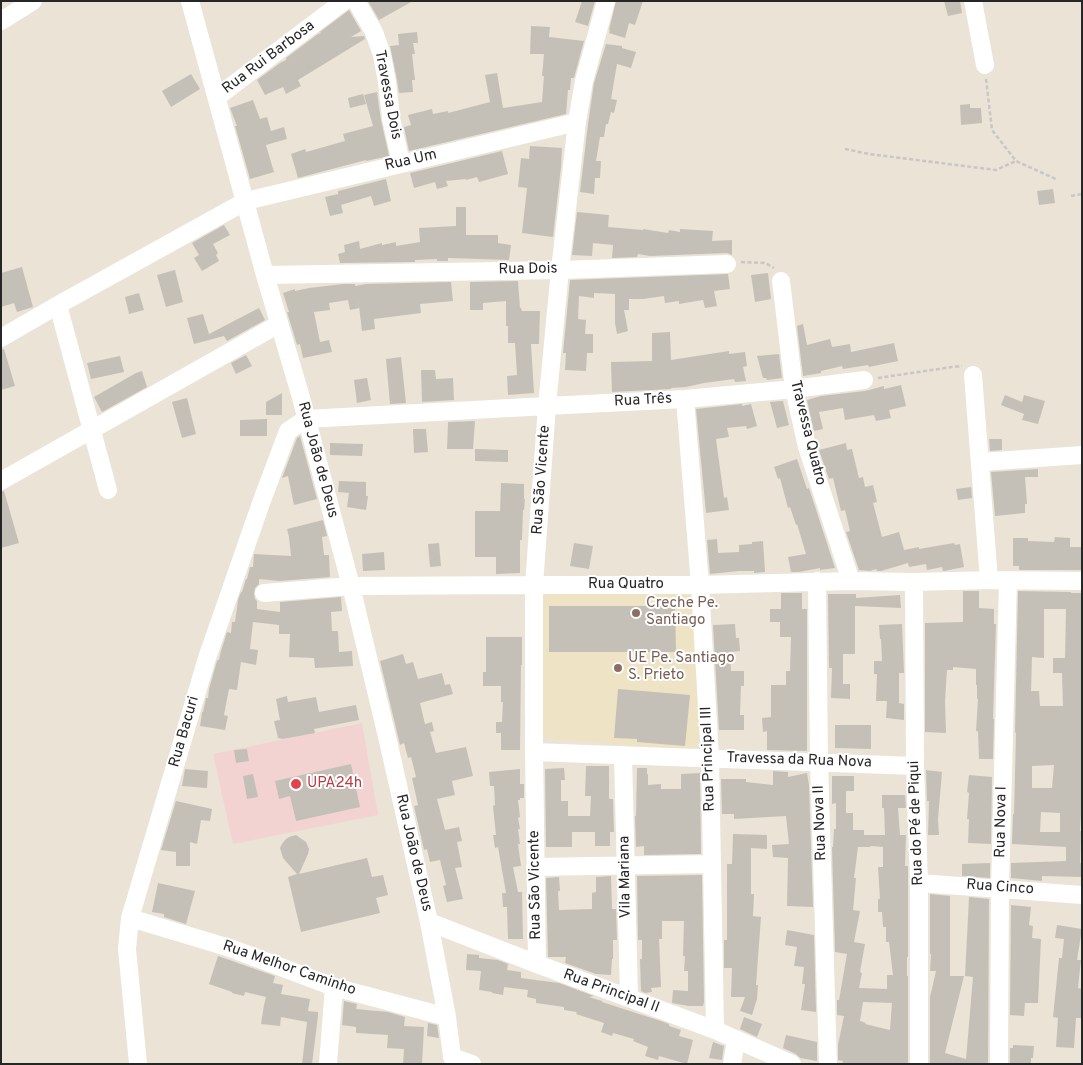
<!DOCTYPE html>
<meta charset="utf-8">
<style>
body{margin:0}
#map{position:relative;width:1083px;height:1065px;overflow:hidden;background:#eae3d6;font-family:Overpass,sans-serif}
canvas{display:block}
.frame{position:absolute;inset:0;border:2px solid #262626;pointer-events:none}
</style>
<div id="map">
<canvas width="1083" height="1065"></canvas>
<div class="frame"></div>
</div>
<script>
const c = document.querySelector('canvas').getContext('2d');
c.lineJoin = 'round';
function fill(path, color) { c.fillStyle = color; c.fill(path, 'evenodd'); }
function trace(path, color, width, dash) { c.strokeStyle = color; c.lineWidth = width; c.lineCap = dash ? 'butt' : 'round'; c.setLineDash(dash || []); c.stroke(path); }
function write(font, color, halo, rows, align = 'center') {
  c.font = font + ' Overpass,sans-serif'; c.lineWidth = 4; c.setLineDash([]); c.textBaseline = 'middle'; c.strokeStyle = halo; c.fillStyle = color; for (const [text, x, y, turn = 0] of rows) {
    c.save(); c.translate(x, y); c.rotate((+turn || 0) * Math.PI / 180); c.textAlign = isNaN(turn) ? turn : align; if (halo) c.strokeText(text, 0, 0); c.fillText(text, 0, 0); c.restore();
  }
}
fill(new Path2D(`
 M539,591L687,593L690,596L692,601L699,738L697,744L692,749L690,750L546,738L542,735Z`), '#eee3c4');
fill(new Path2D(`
 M362,723L378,815L233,844L213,754Z`), '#f3d3d2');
fill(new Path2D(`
 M368,1H413L379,20Z
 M582,1H595L588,26L575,22Z
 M616,1H643L635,25L629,23L625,38L609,33L610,30H609Z
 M944,1H960L962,13L948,16Z
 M349,10L361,31L351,37L364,36L365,39L298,80L301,86L286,94L283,87L265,95L257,80L280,63L286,60V58L318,34L321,33L320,32Z
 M531,26L550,27L549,37L584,41L574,78H571L570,90H568L566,114L409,151L404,127L411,125L408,115L432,109L433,114L448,111V113L490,102L485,75L497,73L503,108L542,102L544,76H542L544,54H530Z
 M417,32L418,43H413L415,54H412L415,80H412L413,92L399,93L397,80L390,46L399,45L398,34Z
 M606,44L622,46V48L636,52L631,68L617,64L611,99L617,100L614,113L611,112L608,124H606L604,137H600L596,161H601L600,178H595L594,194L580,192L588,124L594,83Z
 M191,74L200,89L171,107L162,91Z
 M377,92L381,120L389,156L366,161V160L298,178L291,154L305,149L306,152L345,141L343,134L373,126L364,95Z
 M363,94L366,104L350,108L348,98Z
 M253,100L260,119L267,117L271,131L284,127L287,139L266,145L274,172L250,179L235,126H237L230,108Z
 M970,104V108H981L982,123L961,125L960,105Z
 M530,146L562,148L561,167L553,237L522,233L527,188L518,187L521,158L529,159Z
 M502,151L508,174L479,182L477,177L466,180V179L446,181L448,186L437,189L435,182L414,188L410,173Z
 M386,179L391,201L374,206L371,196L341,205L343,213L330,216L325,197L338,194V191Z
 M1053,189L1055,203L1039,205L1037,191Z
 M456,207H466V235H498V243L511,245L509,260L448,258V261H437V259L415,260V262L340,263L338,254L345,252L344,245L359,241L360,249L382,243V245L396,242V246L420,242L419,228L456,226Z
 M577,212L609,215L608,227L643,230V229L668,233L669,230L680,232V229L713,231L712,241L732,240V255L727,253L650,256L638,254L637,257L612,258L613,245L593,243L592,256L572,255Z
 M224,225L230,235L213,244L218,253L216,255L219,261L202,271L194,258L199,255L192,243Z
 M22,267L33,307L17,312L14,303L1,307V273Z
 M175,270L183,302L166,307L157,275Z
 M768,273L771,299L755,302L751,275Z
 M728,274L730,289L714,291L717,306L705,308L703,300L679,304V301L665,303L664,296L643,299H629V310H624L628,331L617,334L615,323V294L594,293V298L579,296L578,319L586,320L585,334H593V353H587L586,371L565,370L566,353H563L570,280Z
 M518,281L520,308H521L522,311H540L539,344H531L534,393L508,395L507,376L517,375L515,343H508V326H506V301L483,303V310H470V282Z
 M451,282L453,301L420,304L421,313L374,319L375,329L362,331L358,298L359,308L350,310L348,300L329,303L330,310L314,312L320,342L329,340L332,352L303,358L300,344L297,345L287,312H289L283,293L295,289V291L309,288L343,284H355V286L366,284Z
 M139,293L144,310L129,314L125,297Z
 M259,308L265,320L227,341L224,336L194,344L187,318L203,314L209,334Z
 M803,324L807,345L830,339L832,347L850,344L851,352L894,343L898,361L869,367L868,365L843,369L842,366L821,371V373L803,376L797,326Z
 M670,332L671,360L729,351V354L745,352L747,366L743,367L746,381L735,382L734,379L704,383L686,387L671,388V389L612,392L611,362L652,361V333Z
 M4,349L15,386L1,390V350Z
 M779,354L782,378L767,380L766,378H763L757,356Z
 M246,355L252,366L236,374L231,363Z
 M120,356L124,372L91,379L87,363Z
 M401,357L406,403L390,404L386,359Z
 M421,370H435L436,379L453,378L454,400L422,402Z
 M142,371L147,387L102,412L94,397L136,373Z
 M367,378L371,400L357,403L354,380Z
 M901,385L906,406L889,410L891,418L876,421L874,415L845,420L843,408L819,412L823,429L814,431L807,400L821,396L865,391L884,386V389Z
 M282,393V415H266V402Z
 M1005,395L1022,402L1024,395L1045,401L1038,424L1022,420L1024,414L1001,405Z
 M187,398L196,434L182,438L172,402Z
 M783,401L789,425L777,428L770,402Z
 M742,404V406L751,404L757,426L747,429L746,426L727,428L729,437L716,439L724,498L727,497L729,510L706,513L696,409Z
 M267,419V436H240V420Z
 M475,421L473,449H447L448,422Z
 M413,429H426L428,452L414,453Z
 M300,436L317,499L294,505L288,476L282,478L297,438Z
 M989,439H1002V450L990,451Z
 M330,443L363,444L362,456L330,455Z
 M846,443L847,450L852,449L859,478L863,477L865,487L873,485L877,502L873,503L882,537L899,532L904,550L919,547V549L954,543L955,545L960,544L964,567L944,571H943L942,567L927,570L926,564L909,567L908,563L881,571H877L876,569L870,571L859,570L846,532L850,531L845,510L841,511L833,478L829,479L819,450Z
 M475,449L508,450V462L475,461Z
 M797,459L807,489L809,488L835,568L820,570V568L799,572H791L788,557L806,554L797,524L796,525L790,507L788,508L780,478L778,479L774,467Z
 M1038,469V477H1025L1027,504H1025V513L995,516L991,472Z
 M339,481L366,482V496H368L366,510L347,507L349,493L338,492Z
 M501,483L524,484V499H525L524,510H523L522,540H520V573L496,574V557H475V511H500Z
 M971,487L972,498L958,500L956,489Z
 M4,491L19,543L1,548V492Z
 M323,520L327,536L322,537L324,555H329L330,577L280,581L259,579V584L255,588L254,594L255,599L257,601V609L280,612V602L341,597L342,611L331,612L332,631H338L339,652L352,651L353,666L315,668L314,658L289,657L290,634H279V625L253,622L250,649L258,650L256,665L241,662L237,690L229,689L224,715L228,716L225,730L200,726L202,713V712H203L206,698H208L209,689L217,661L218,660H219L221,651L227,632L231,633L232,622H235L238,600L241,592H242L246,579H247L250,567H253L254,554L291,556L289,537L287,529Z
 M1055,537L1070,538V547H1082V570H1019V566H1013V538H1028V541L1054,542Z
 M717,539L718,553L739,552V545L752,544V542L763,541L765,572L754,573V571H739L710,574L707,540Z
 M439,543L441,566L430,567L428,544Z
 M574,543L593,546L589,569L570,566Z
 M384,552L385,570L363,571L362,554Z
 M963,591H979V608L994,609V624H996L993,719H994L993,759H979L978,731H976L978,699H977V685H976V669L953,667V670H947L945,701L946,733L925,732V623L963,622Z
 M1018,591L1071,592V593H1082V798L1080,831H1081L1080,863H1082V877L1042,876V881L1011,878V863L1066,861V847L1012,844L1013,814H1014L1016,733L1015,732ZM1044,609H1066L1065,658H1053V673H1062L1063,706H1040L1039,691H1031L1032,657L1044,658ZM1054,765L1052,788H1032V766ZM1041,812L1060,813V832H1040Z
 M781,593H802V609H807V751L767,750V731L763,732L762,718L771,717V685H786V671H790L791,637H780V622H770V609H781Z
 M828,594H856V598L900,595L901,608L855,606V654H843V684H850V699L831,698L832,668H829Z
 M549,606H675L676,652H549Z
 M735,624L736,638H739L740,651L730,652L731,671H744V686H741L740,715H744V730H719L713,625Z
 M902,624L904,673H899V703L904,704V720L886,718L887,701H876L877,674H874V661H882L881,639H880L879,625Z
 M486,637H522V665H521L520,750H501V733H496V722H502L503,702H501V686H483V672H486Z
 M403,654L406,664L413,662L418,679L442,673L445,685L450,684L453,694L420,703L425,724L432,722L434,731L430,732L436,753L466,747L473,776L452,781L455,795L437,799L445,830L459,827L462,841L457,842L462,867L455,868L463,899L447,902L443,886L446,885L440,860L430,862L427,849L424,850L414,806L418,805L412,778L416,777L411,757L408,758L404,743L400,745L380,661Z
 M618,689L690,695L685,746L637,742V739L614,738Z
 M287,696L288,702L316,697L319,712L356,705L359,720L314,729L315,733L283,739L278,738L274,721L280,720L276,699Z
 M835,725H871V749L835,748Z
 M247,749L249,761L236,763L234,750Z
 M351,764L360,807L296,821L290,796L279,799L275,781Z
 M586,766H609V799H613L614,832H610V846H595V832H572V847H546L545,769L564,768L565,780H561V801H568V816H590L591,796H585Z
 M637,768H647V774H648V785L661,784V789H681V774L700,773L701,854L644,855V846L636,847L635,816H636Z
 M185,769L208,771L207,788L182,786Z
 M520,769V784H524V798H520V800H518L520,817L518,818L520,829H518L520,844H518L521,866L513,867L518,892H522L523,939H508L507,907H503L502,893H506L498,847L495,848L493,835H496L493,806L495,805L494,786H490L489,772Z
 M926,770L942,772L938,819L939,835H928L929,801H927Z
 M773,771L788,772V777L807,773L809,785L813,907L787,906L788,858L773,857L772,845L789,844L786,816L734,819V814H722L721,779H746V782L773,785Z
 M253,774L258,797L247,799L243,776Z
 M969,775L992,777L991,844L968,843L969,819H967L969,793L967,792Z
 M832,776H854V791H846V813H853V830H864V835H885L884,808H882V795H905L906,808H898L900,835H906L905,866H908V957H907V976H908V1064H842L843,1061L838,1060V1045L844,1016L837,1015V1000H839L847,954L835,952L832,847H833L834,829H836V803L832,804ZM871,846L883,847V867H878L880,899H878V912H882L883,927H886V942H889L893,975H887V989L859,988L862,973L860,972L865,944L854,942L860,911L853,910L856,878H854L858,847H870ZM863,1002L892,1003L890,1030L865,1024L866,1023L860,1021Z
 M176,801L212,809L210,821L201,820L197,844L190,842V866H176V852L161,850Z
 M733,834L767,835V849L751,848V894H754L753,916L761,917L756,985H758L757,999L752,1015L740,1011L745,997H731L732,968H724V940H727V864H732Z
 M296,835L306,842L309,849L308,854L299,874L367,858L372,877L383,875L388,895L376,898L380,913L301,932L288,877L297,874L283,858L280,848L282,844L285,840L289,837Z
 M990,863V878L962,876V864Z
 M702,875L704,1002L703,1006H689L672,1003L673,990L688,991V971H684L685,956H683L684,921H662V939H659L661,987L651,988L652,992L645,993L641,991L640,959H642V940H638L637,876Z
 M611,876L612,909H616L617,940H613V959H612L611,975L596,974L565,963L566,957H548L546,878L559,877L560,891H558L559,910L592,909V893L596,892V877Z
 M158,883L195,891L186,924L164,917V914L152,912Z
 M930,894L950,896V976H964L945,1053L966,1059L973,977L965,976L969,897L989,899L988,1064H930V997L936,971H930L931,954H930Z
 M1011,905L1031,907L1029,925L1033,926L1032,938L1041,939L1038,1003H1025L1024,1016L1010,1015Z
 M1057,925L1082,929L1077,960H1081L1078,988L1082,989L1081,1018H1076L1074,1048L1056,1047L1058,1018L1053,1017L1059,958H1062L1064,939L1055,938Z
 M787,930L814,935L816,1012L801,1010L805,984H802L804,967L794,966L797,947L785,945Z
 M467,954L479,955V958L498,960L508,964L507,970L521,972V978L559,983L594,996L589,997L602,1001V1002L661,1021L669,1024V1026L681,1030L679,1036L693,1040L687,1064L659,1056L658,1060L645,1056L648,1047L633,1041L634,1039L613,1033L612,1036L601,1032L604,1023L576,1014L577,1012L564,1010V1007L536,1003V999L527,997L528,990L504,987L503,995L492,993V992L479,990L481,971L466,970Z
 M218,956L275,976L273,983L283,985L281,994L310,999L308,1011L318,1012V1016L312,1064H302L307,1022L281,1017L280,1026L261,1024L264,1005L266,997L245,992L244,996L232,993V992L209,984Z
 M344,1001L357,1004L356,1009L388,1012L405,1017L404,1026L424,1027L422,1064H403L404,1049L387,1048L388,1035L356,1033V1027L342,1025Z
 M744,1017L762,1024L757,1037L740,1029Z
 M428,1023L437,1025L439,1038L427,1036Z
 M786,1035L817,1042V1061L800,1058L796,1054L783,1048Z
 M713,1042L724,1046L722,1060L709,1058Z
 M1013,1045L1034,1046L1033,1058H1031V1064H1010V1048H1013Z`), '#c5c0b7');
trace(new Path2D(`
 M986,79L992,130L1016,161L1056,179
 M845,149L869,154L996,170L1016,161
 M1071,196L1082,194
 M741,262L765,263L774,268
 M878,378L952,367L962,366`), '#c7c7c7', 2.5, [4, 2.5]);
trace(new Path2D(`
 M190,1L265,275L300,394L351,586L388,741L429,922L447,1017L452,1057L472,1064
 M356,1L374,32L382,55L387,82L391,118L401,163
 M973,1L985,65
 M1,21L33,1
 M217,97L344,1
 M265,275L560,270L727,264
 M781,281L794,389L807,447L851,581
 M58,305L108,490
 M1,338L58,305L246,201L577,122
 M973,375L989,580
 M685,399L700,585L710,758L715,1030
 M981,462L1082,455
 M1,481L279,324
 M817,581L819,762L828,1064
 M914,582L915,766L919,883V1064
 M264,593L351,586L534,585H700L851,581L914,582L989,580L1082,581
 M534,752L915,766
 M623,755L629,998
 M535,867L712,864
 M919,883L1082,895
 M130,918L230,948L334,987L447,1017
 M429,922L537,964L715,1030L792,1064
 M537,964L534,752V585L547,406L560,270L577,122L584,81L606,1
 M138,1064L127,949L130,918L207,658L261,503L288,431L306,419L547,406L685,399L794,389L864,380
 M328,1064L334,987
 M732,1064L736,1040
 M999,1064L1000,888L1008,581`), '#fff', 18);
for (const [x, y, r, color] of [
 [636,613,5,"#8d6e63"],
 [618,668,5,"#8d6e63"],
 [296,784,6,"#e0444e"]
]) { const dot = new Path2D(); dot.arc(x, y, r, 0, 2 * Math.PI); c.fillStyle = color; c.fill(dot); trace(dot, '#fff', 2); }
write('15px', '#262626', '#fff', [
 ["Rua Rui Barbosa",269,58,-37],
 ["Travessa Dois",387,95,79],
 ["Rua Um",411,161,-13],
 ["Rua Dois",528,270,-1],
 ["Rua Três",643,401,-3],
 ["Travessa Quatro",807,433,76],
 ["Rua João de Deus",317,460,75],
 ["Rua São Vicente",542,480,-86],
 ["Rua Quatro",626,585],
 ["Rua Bacuri",185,732,-74],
 ["Rua Principal III",709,759,-92],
 ["Travessa da Rua Nova",799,761,2],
 ["Rua Nova I",1002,822,-89],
 ["Rua Nova II",821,823,-92],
 ["Rua do Pé de Piqui",917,823,-92],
 ["Rua João de Deus",413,853,77],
 ["Vila Mariana",626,877,-91],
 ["Rua São Vicente",536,885,-91],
 ["Rua Cinco",1000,888,4],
 ["Rua Melhor Caminho",289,969,19],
 ["Rua Principal II",611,992,20]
]);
write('15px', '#785e54', '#fff', [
 ["Creche Pe.",646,604],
 ["Santiago",646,621],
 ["UE Pe. Santiago",628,659],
 ["S. Prieto",628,676]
], 'left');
write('15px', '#be3a42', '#fff', [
 ["UPA24h",307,784]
], 'left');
</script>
